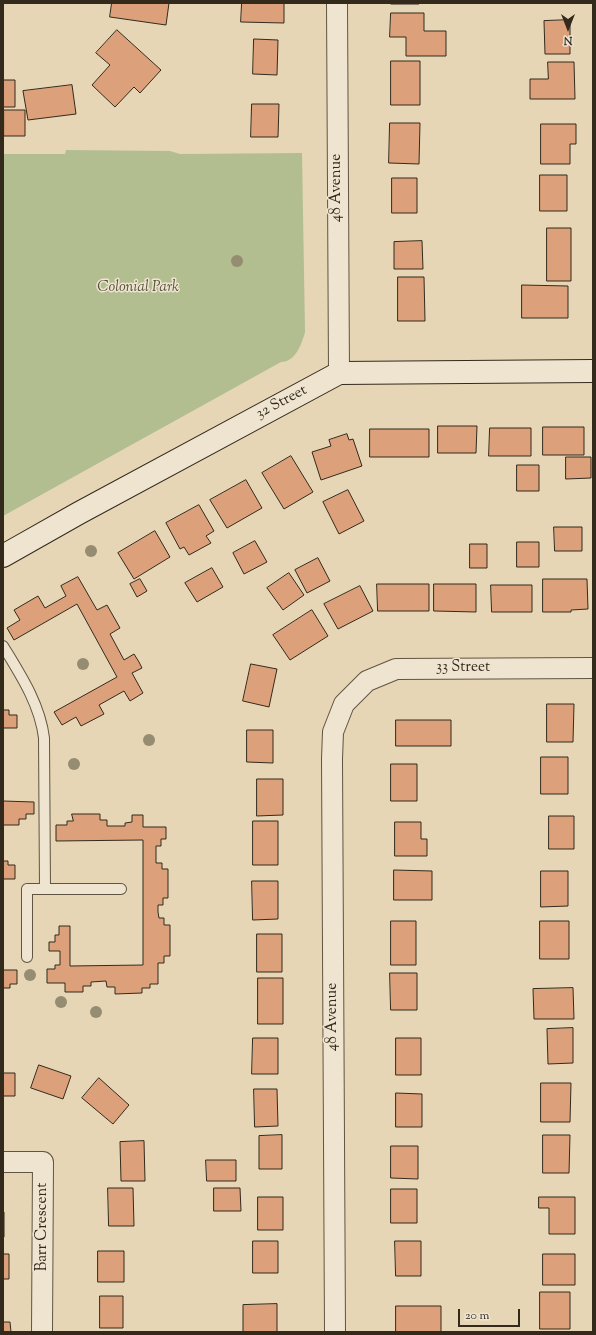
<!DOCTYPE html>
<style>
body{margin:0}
#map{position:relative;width:596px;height:1335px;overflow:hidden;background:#e6d6b6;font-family:"Sorts Mill Goudy",serif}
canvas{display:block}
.frame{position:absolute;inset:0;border:4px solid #332a1c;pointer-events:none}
.north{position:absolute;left:548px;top:8px;width:40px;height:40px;-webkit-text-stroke:3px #efe4d0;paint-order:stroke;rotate:180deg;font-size:11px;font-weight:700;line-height:16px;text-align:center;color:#332a1c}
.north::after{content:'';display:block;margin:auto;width:14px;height:18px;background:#332a1c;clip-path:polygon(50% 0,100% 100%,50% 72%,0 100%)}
.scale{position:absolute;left:458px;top:1309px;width:62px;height:18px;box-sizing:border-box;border:2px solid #332a1c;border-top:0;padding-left:5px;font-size:12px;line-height:14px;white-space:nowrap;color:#332a1c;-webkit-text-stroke:3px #efe4d0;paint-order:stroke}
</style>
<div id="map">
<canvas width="596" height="1335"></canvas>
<div class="frame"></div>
<div class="north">N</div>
<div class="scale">20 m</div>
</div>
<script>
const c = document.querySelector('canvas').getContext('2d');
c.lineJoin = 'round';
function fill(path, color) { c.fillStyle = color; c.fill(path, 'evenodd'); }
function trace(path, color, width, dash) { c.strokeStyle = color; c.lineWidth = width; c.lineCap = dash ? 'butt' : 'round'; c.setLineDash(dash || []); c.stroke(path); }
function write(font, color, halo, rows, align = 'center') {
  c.font = font + ' "Sorts Mill Goudy",serif'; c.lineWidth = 3; c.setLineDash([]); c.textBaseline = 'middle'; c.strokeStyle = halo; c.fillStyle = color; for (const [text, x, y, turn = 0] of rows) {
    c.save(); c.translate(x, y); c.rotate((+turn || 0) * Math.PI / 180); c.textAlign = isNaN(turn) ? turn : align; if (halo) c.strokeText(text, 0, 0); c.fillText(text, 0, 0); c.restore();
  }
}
fill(new Path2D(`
 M66,150L170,151L180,154L302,153L305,332C302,343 296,362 281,362L3,516V154H65Z`), '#b2be90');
const building = new Path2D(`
 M112,3H169L166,25L110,17Z
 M242,3H284V23L241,22Z
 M391,3H419V4H391Z
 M391,13H424V31H446V56H406V37H390Z
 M570,20V54H545L544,21Z
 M117,30L161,70L140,93L134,87L115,107L92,85L110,65L96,53Z
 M254,39L278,40L277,75L253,74Z
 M391,61H420V105H391Z
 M548,62H574L575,99H530V79H548Z
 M3,80H15V107H3Z
 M72,85L76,114L28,120L23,91Z
 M252,104H279L278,137H251Z
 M4,110H25V136H4Z
 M390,123H420L419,164L389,163Z
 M541,124H576V144H570V164H541Z
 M540,175H567V211H540Z
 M392,178H417V213H392Z
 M547,228H571V281H547Z
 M422,241L423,269H394V242Z
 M398,277H424L425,321H398Z
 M522,285L568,286V318H522Z
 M438,426H477L476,453H438Z
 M543,427H584V455H543Z
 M490,428H531V456H489Z
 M370,429H429V457H370Z
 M347,434L349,440L353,439L362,466L321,480L312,452L331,446L329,440Z
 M291,456L313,492L284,509L262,473Z
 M566,457H591V478L566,479Z
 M517,465H539V491H517Z
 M246,480L262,508L227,528L210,500Z
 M348,490L364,521L339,534L323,502Z
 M199,505L214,531L206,536L211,543L189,555L184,547L180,549L166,523Z
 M554,527H582V551H555Z
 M155,531L170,557L134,579L118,553Z
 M255,541L267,562L244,574L233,553Z
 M517,542H539V567H517Z
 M470,544H487V568H470Z
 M318,558L330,581L307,593L295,570Z
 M212,568L223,587L197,602L185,583Z
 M289,573L304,595L283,610L267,588Z
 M78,577L97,610L107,605L120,628L110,634L124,660L134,654L139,662L142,668L132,673L143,693L130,701L124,691L99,705L104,714L81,726L76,717L62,725L54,712L117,677L77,604L14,640L7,628L20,620L14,610L38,596L45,608L66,596L61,586Z
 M140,579L147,591L137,597L130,584Z
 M543,579H587L588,609L571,610V612H543Z
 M377,584H429V611H378Z
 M434,584H476V612L434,611Z
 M491,585H532V612H492Z
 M360,586L373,611L338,629L324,604Z
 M312,610L328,636L290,660L273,635Z
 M251,664L277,669L269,707L243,701Z
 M547,704H574L573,742H547Z
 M3,710H9V715H17V728H3Z
 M396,720H451V746H396Z
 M247,730H273V763L247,762Z
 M541,757H568V794H541Z
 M391,764H417V801H391Z
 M257,779H283V815L257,816Z
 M3,801L34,802V814H26V819H19V825H3Z
 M72,814H100V820H107V826H125V823L132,822V815H143V827H166V839H161V846H156V863H162V869H168V898H163V905H158V912L159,918H164V925H170V956H164V963H158V984H150V988H142V993L115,994V987H107L106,981L91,982V986H83V992H65V983H47V969H55V965H60V951H49V942H55V935H59V926H70V966L143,965V840L56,841V825H67V821H73Z
 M549,816H574V849H549Z
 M253,821H278V865H253Z
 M395,822H421V839H427V856H395Z
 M3,861H8V865H15V879H3Z
 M394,870L432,871V900H394Z
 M541,871H568V906L541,907Z
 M252,881H278V919L253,920Z
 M391,921H416V965H391Z
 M540,921H569V959H540Z
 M257,934H282V972H257Z
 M3,970H17V984H10V988H3Z
 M390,973H417V1010H391Z
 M258,978H283V1024H258Z
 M573,988L574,1019H534L533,989Z
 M573,1028V1063L548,1064L547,1029Z
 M253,1038H278V1074H252Z
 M396,1038H421V1075H396Z
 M39,1065L71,1076L63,1099L31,1088Z
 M3,1073H15V1096H3Z
 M99,1078L129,1105L113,1124L82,1098Z
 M541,1083H571L570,1122H541Z
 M254,1089H277L278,1126L255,1127Z
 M396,1093L422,1094V1127H396Z
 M282,1135V1169H259V1136Z
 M543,1135H570L569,1173H543Z
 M144,1141L145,1181H121L120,1142Z
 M391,1146H418V1179L391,1178Z
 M206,1160H236V1181H207Z
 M108,1188H133L134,1226H109Z
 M214,1188H240L241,1211H214Z
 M391,1189H417V1223H391Z
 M258,1197H283V1230H258Z
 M539,1197H575V1234H549V1208H539Z
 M3,1212H4V1237H3Z
 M253,1241H278V1273H253Z
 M395,1241H421V1276H396Z
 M98,1251H124V1282H98Z
 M3,1254H9V1279H3Z
 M543,1254H575V1285H543Z
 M540,1292H570V1329H540Z
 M100,1296H123V1328H100Z
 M277,1304V1332H243V1305Z
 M396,1306H441V1332H396Z
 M3,1322H10L11,1332H3Z`);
fill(building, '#dca07a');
trace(building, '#332a1c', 1);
const lane = new Path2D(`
 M3,646C20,674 40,704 44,738L45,889H121
 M27,957V889H45`);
const street = new Path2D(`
 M337,3L339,373
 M3,1162H43L42,1332
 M335,1332L332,759L333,732L344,704L367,681L396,669L593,668`);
const secondary = new Path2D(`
 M3,556L79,513L339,373L593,371`);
trace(lane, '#605542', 12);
trace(street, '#605542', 22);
trace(secondary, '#332a1c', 24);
trace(lane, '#efe4d0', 10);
trace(street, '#efe4d0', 20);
trace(secondary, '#efe4d0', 22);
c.fillStyle = '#958c71';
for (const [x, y] of [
 [237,261],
 [91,551],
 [83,664],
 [149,740],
 [74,764],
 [30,975],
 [61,1002],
 [96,1012]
]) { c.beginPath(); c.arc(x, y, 6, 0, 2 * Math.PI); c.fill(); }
write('15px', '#332a1c', '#efe4d0', [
 ["48 Avenue",337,188,-90],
 ["32 Street",282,403,-28],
 ["33 Street",463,668],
 ["48 Avenue",333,1017,-90],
 ["Barr Crescent",43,1227,-90]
]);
write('italic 15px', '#534f39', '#efe4d0', [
 ["Colonial Park",138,288]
]);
</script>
